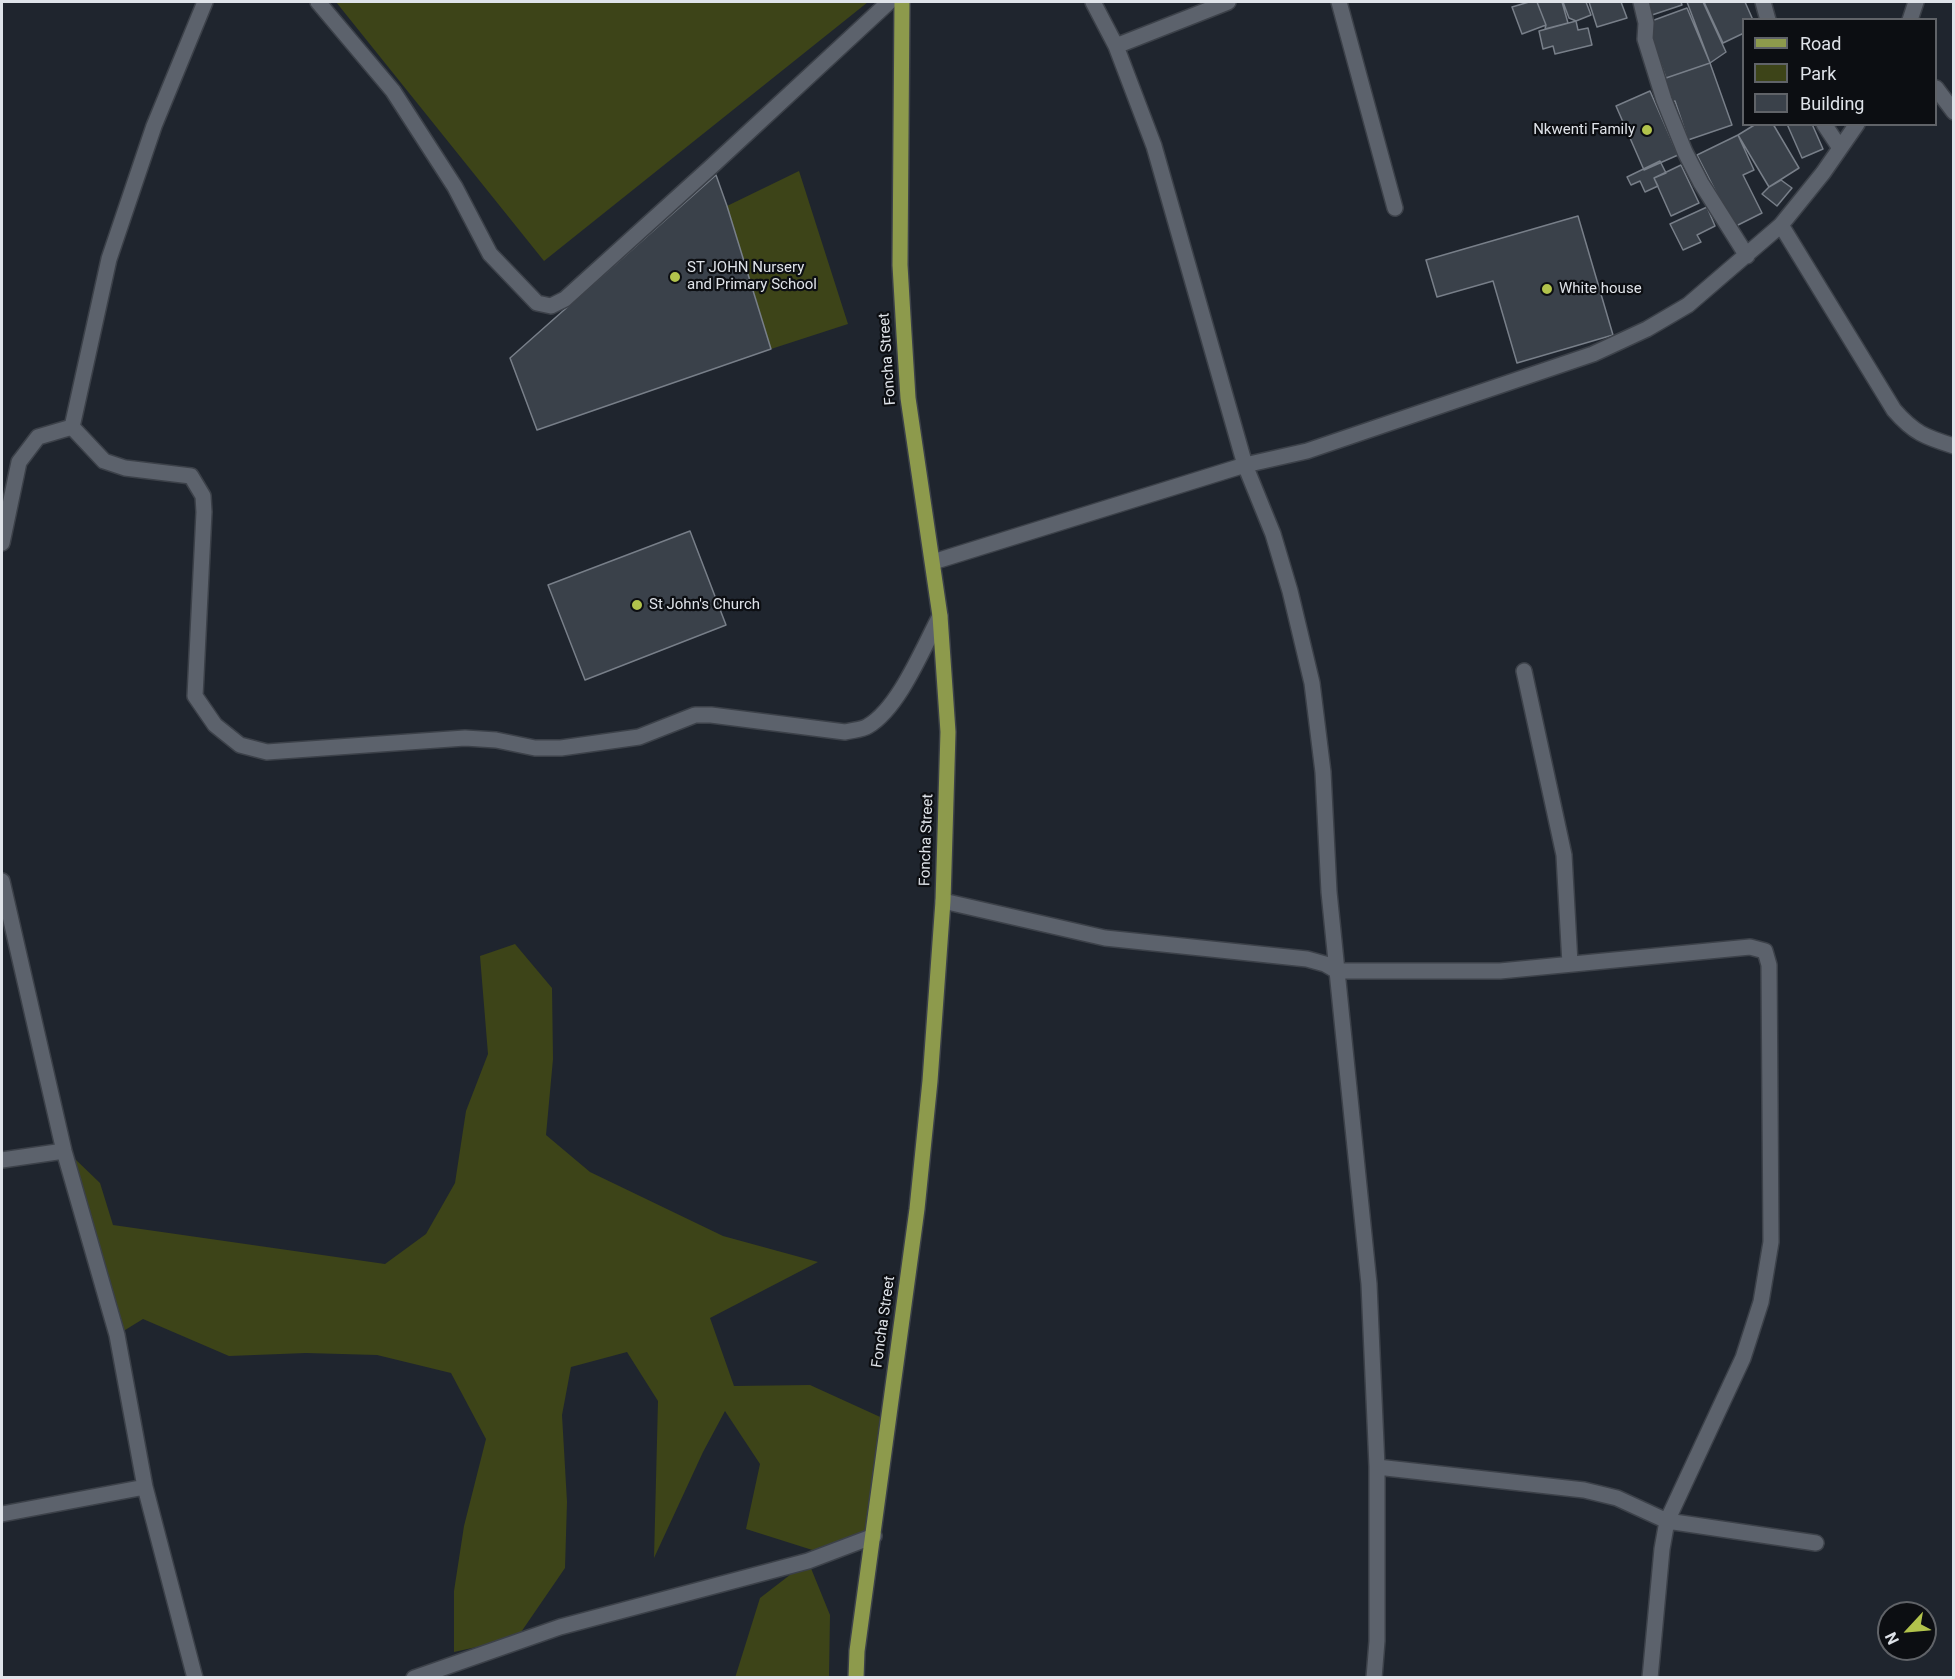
<!DOCTYPE html>
<style>
body{margin:0}
#map{position:relative;width:1955px;height:1679px;overflow:hidden;background:#1f252e;font-family:Roboto,sans-serif}
canvas{display:block}
.frame{position:absolute;inset:0;border:3px solid #dfe3e9;pointer-events:none}
.legend{position:absolute;left:1742px;top:18px;width:195px;height:108px;box-sizing:border-box;background:#0c0e12;border:2px solid #606368;margin:0;padding:8px 10px;list-style:none;font-size:18px;color:#dfe3e9}
.legend li{display:flex;align-items:center;gap:12px;height:30px}
.legend b{width:30px;border:2px solid #606368}
.north{position:absolute;left:1877px;top:1601px;width:60px;height:60px;box-sizing:border-box;background:#0c0e12;border:2px solid #606368;border-radius:50%;rotate:244deg;font-size:16px;font-weight:700;line-height:24px;text-align:center;color:#dfe3e9}
.north::after{content:'';display:block;margin:auto;width:21px;height:27px;background:#b2c34c;clip-path:polygon(50% 0,100% 100%,50% 72%,0 100%)}
</style>
<div id="map">
<canvas width="1955" height="1679"></canvas>
<div class="frame"></div>
<ul class="legend">
<li><b style="height:8px;background:#8d9a4c"></b>Road</li>
<li><b style="height:16px;background:#3d4418"></b>Park</li>
<li><b style="height:16px;background:#3a414a"></b>Building</li>
</ul>
<div class="north">N</div>
</div>
<script>
const c = document.querySelector('canvas').getContext('2d');
c.lineJoin = 'round';
function fill(path, color) { c.fillStyle = color; c.fill(path, 'evenodd'); }
function trace(path, color, width, dash) { c.strokeStyle = color; c.lineWidth = width; c.lineCap = dash ? 'butt' : 'round'; c.setLineDash(dash || []); c.stroke(path); }
function write(font, color, halo, rows, align = 'center') {
  c.font = font + ' Roboto,sans-serif'; c.lineWidth = 4.5; c.setLineDash([]); c.textBaseline = 'middle'; c.strokeStyle = halo; c.fillStyle = color; for (const [text, x, y, turn = 0] of rows) {
    c.save(); c.translate(x, y); c.rotate((+turn || 0) * Math.PI / 180); c.textAlign = isNaN(turn) ? turn : align; if (halo) c.strokeText(text, 0, 0); c.fillText(text, 0, 0); c.restore();
  }
}
fill(new Path2D(`
 M336,2H868L544,261Z
 M799,171L848,324L771,349L727,206Z
 M515,944L552,988L553,1059L546,1135L590,1172L723,1236L818,1262L710,1318L734,1386L810,1385L889,1421L874,1536L825,1554L746,1529L760,1464L725,1411L703,1452L654,1558L658,1401L627,1352L571,1367L562,1415L567,1502L565,1568L517,1638L454,1652V1591L464,1526L486,1439L451,1373L377,1355L306,1353L229,1356L143,1319L117,1335L74,1158L100,1183L113,1225L385,1264L426,1234L455,1183L466,1111L488,1054L480,956Z
 M808,1561L830,1615L829,1677L735,1678L760,1598Z`), '#3d4418');
const building = new Path2D(`
 M1529,2H1537L1546,25L1522,34L1512,7Z
 M1537,2H1562L1568,23L1545,29L1546,25Z
 M1563,2H1586L1591,15L1576,21L1569,18Z
 M1589,2H1621L1627,18L1597,27Z
 M1644,2H1681L1682,5L1649,16Z
 M1687,2H1703L1726,52L1710,63Z
 M1704,2H1745L1753,20H1744V33L1723,43Z
 M1687,8L1710,63L1666,78L1646,23Z
 M1576,21L1578,30L1588,28L1592,45L1555,54L1553,46L1543,49L1539,31Z
 M1710,63L1732,125L1688,140L1675,101L1666,104V78Z
 M1650,91L1678,155L1644,170L1616,106Z
 M1756,124H1773L1799,168L1769,187L1738,135Z
 M1787,124H1812L1823,149L1802,158Z
 M1738,135L1754,170L1743,175L1762,213L1734,227L1697,155Z
 M1660,161L1666,173L1654,178L1658,186L1645,192L1640,181L1631,185L1627,177Z
 M1681,165L1699,203L1671,216L1654,178Z
 M716,175L727,206L771,349L537,430L510,358Z
 M1781,180L1792,188L1777,206L1762,194L1769,187Z
 M1707,207L1715,226L1697,235L1701,242L1683,250L1670,224Z
 M1578,216L1613,335L1517,363L1493,281L1437,297L1426,260Z
 M690,531L726,625L585,680L548,585Z`);
fill(building, '#3a414a');
trace(building, '#787f89', 1.5);
const minor = new Path2D(`
 M318,2L393,91L455,187L490,254L537,303L551,306L565,299L712,166L889,2
 M1093,2L1116,46L1154,146L1245,465L1273,534L1290,591L1312,683L1323,772L1329,892L1337,971L1369,1284L1377,1467V1641L1374,1678
 M1339,2L1395,208
 M1641,2L1646,23L1645,39L1664,100L1685,152L1701,183L1747,256
 M1763,2L1768,20
 M1910,20L1916,2
 M1116,46L1228,2
 M1936,88L1954,112
 M1824,124L1840,148
 M1781,225L1894,410C1914,433 1925,437 1954,446
 M72,427L104,461L125,468L191,476L203,496L204,512L195,696L215,725L240,745L267,752L465,738L496,740L535,748H561L639,737L695,715H711L845,732C853,730 862,730 868,726C899,708 923,648 940,616
 M72,427L109,259L154,126L205,2
 M2,543L19,462L38,437L72,427
 M933,562L1245,465L1307,451L1593,354L1647,329L1688,305L1781,225L1823,173L1857,124
 M1524,671L1564,855L1570,964
 M2,881L64,1151L117,1335L145,1487L195,1678
 M943,901L1105,938L1307,959L1325,964L1337,971H1500L1750,947L1765,951L1769,965L1771,1242L1761,1302L1743,1358L1667,1521L1662,1549L1650,1678
 M2,1160L64,1151
 M1377,1467L1584,1490L1617,1498L1667,1521L1816,1543
 M2,1514L145,1487
 M414,1678L560,1627L808,1561L874,1536`);
const major = new Path2D(`
 M856,1678L857,1651L917,1209L930,1081L943,901L948,732L940,616L908,398L904,334L900,265L902,2`);
trace(minor, '#3c4149', 18);
trace(major, '#3c4149', 18);
trace(minor, '#5c626c', 15);
trace(major, '#8d9a4c', 15);
for (const [x, y, r, color] of [
 [1647,130,6,"#b2c34c"],
 [675,277,6,"#b2c34c"],
 [1547,289,6,"#b2c34c"],
 [637,605,6,"#b2c34c"]
]) { const dot = new Path2D(); dot.arc(x, y, r, 0, 2 * Math.PI); c.fillStyle = color; c.fill(dot); trace(dot, '#0c0e12', 2); }
write('15px', '#dfe3e9', '#0c0e12', [
 ["Nkwenti Family",1635,130,"right"],
 ["ST JOHN Nursery",687,268],
 ["and Primary School",687,285],
 ["White house",1559,289],
 ["St John's Church",649,605]
], 'left');
write('15px', '#dfe3e9', '#0c0e12', [
 ["Foncha Street",888,359,-94],
 ["Foncha Street",927,840,-88],
 ["Foncha Street",884,1322,-82]
]);
</script>
